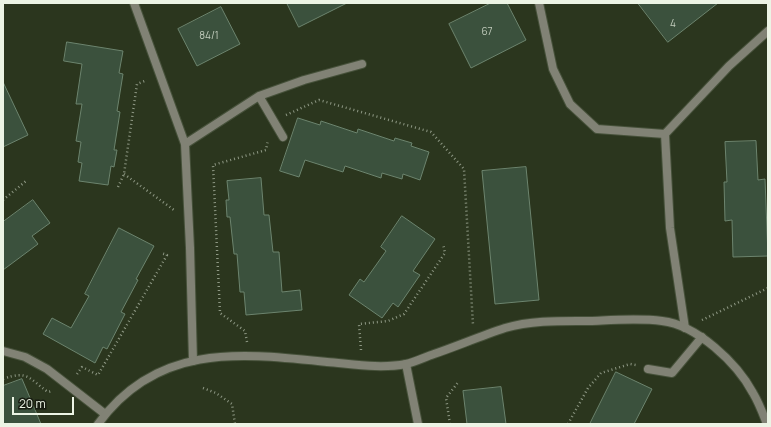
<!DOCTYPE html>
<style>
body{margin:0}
#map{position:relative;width:771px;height:427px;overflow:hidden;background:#2b361e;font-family:Manrope,sans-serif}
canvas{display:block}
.frame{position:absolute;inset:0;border:4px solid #ecf4e5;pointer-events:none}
.scale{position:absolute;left:12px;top:397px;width:62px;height:18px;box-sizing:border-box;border:2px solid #ecf4e5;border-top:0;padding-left:5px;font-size:12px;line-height:14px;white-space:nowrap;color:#ecf4e5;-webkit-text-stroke:3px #171c11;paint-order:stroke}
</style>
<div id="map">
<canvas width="771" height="427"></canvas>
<div class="frame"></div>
<div class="scale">20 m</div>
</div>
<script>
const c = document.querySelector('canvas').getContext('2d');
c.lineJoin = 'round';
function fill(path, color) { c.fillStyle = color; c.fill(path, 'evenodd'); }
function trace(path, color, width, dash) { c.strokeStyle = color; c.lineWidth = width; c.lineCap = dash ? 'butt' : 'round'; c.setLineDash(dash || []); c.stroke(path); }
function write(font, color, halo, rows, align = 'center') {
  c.font = font + ' Manrope,sans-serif'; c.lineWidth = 3.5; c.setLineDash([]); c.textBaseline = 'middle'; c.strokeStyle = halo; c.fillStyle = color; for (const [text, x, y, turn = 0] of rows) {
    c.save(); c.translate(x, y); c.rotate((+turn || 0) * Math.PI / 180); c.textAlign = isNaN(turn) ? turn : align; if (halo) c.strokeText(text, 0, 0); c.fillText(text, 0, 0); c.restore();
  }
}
const building = new Path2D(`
 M287,3H347L299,27Z
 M491,3H507L526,40L471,68L449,24Z
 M638,3H718L668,42Z
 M221,7L240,44L197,66L178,29Z
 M67,42L123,51L119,73L123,74L117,111L120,112L114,150H117L114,167L111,166L108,185L79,181L82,163L78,162L81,142L76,141L82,104H76L82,64L64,61Z
 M3,82L28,135L3,147Z
 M298,118L320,125L321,121L357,133L358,129L394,141L395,138L412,143L411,146L429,152L420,180L403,174L402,179L382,173L381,178L345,166L343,172L305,160L299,177L280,171Z
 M756,141L758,180L765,179L768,256L733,257L732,220L725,221L724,182H727L725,142Z
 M526,167L539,300L495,304L482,171Z
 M261,178L264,215H269L273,252H279L282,292L300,290L302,310L246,315L244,292H240L237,254H234L230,217H227L226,200H229L227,181Z
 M33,200L50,223L32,236L38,244L3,270V222Z
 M402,216L435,239L413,271L420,275L398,307L393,303L382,318L349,295L360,279L364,282L386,251L381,247Z
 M119,228L154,246L136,279L138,280L121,312L125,314L107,349L103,347L95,363L43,334L52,318L71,328L89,296L85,294Z
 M616,372L652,389L634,424H590Z
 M22,379L41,424H3V386Z
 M501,387L506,424H467L463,391Z`);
fill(building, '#3b513d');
trace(building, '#6c846e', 1);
const lane = new Path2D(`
 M134,3L185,144L190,248L193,361
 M539,3L553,69L570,104L597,129L665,134
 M259,96L283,137
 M185,144L259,96L304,80L362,64
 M685,328L670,228L665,134L729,66L768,31
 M3,351L25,357L47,369L105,414
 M406,364L418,424
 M648,369L672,373L702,337`);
const street = new Path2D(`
 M98,424C157,343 239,353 327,362C352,364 380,369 406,364C415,362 425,357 434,354C457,346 481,336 505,328C532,320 562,321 590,321C614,320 639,318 662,321C697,325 737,363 753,393C759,403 763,414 767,424`);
trace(lane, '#46513a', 10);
trace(street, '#46513a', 10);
trace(new Path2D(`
 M286,115L319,100L431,132L464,169L473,325
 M124,174L174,210
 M118,187L124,174L137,84L147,80
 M3,200L26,181
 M702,320L768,288
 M247,342L245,331L220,313L213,165L266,150L268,140
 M361,350L359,324L388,321L404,314L445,253L443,244
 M77,374L82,367L98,375L167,255L161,253
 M3,379C28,370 28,378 48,392L52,391
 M203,388L216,393L232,404L235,424
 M450,424L446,398L459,381
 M568,424L588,388L601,373L630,364L636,365`), '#8e9884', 2.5, [1, 3]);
trace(lane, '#818275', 8);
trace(street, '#818275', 8);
write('10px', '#c0cbbb', null, [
 ["4",673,24],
 ["67",487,32],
 ["84/1",209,36]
]);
</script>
